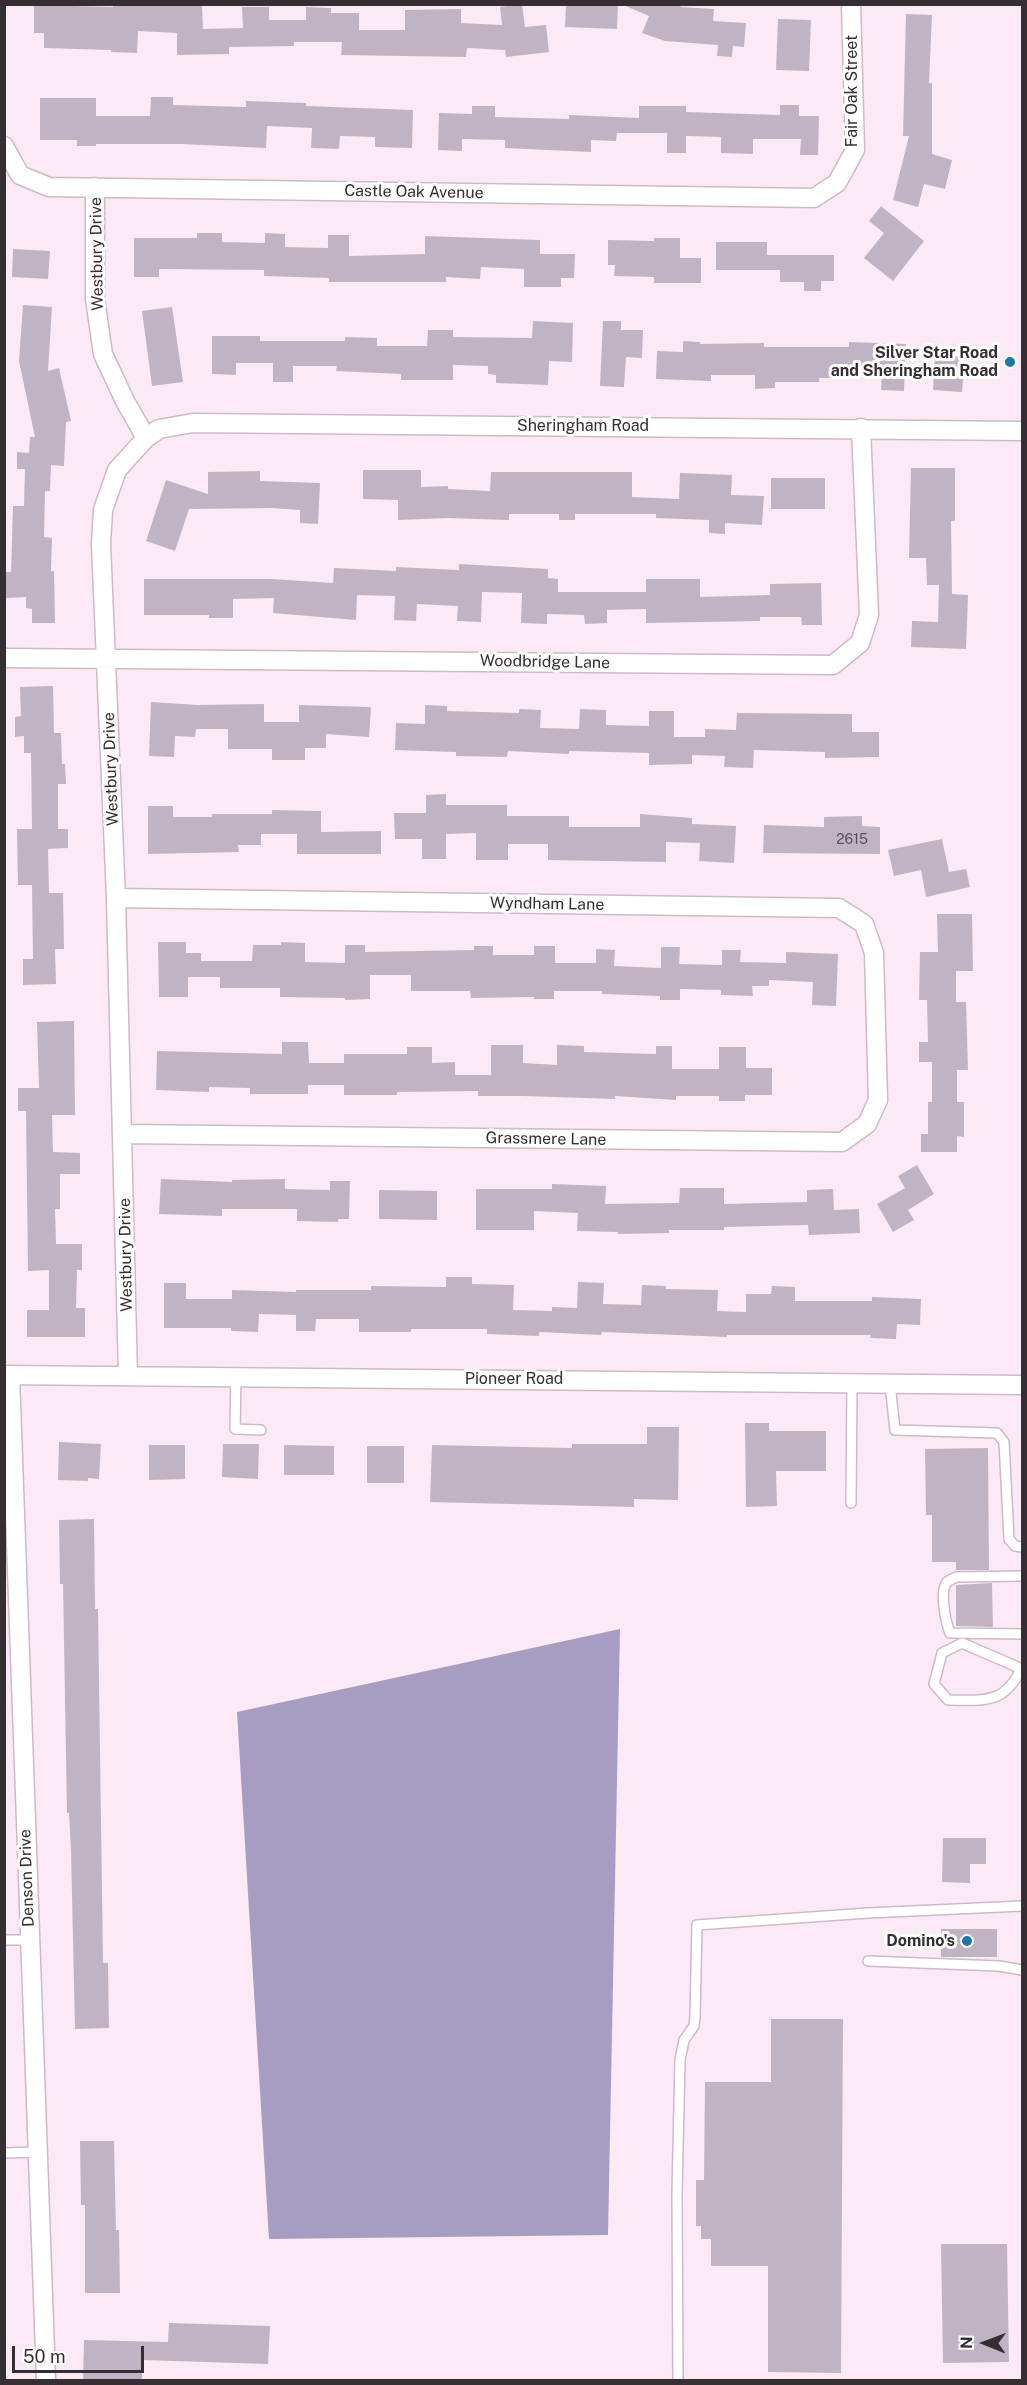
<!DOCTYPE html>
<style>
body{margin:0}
#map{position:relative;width:1027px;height:2385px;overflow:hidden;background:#fce9f6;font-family:"Public Sans",sans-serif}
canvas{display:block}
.frame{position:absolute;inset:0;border:6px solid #352e33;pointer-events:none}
.north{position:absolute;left:955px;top:2313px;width:60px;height:60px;-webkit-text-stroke:4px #fdfdfd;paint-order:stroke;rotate:271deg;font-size:16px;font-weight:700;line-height:24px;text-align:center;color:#352e33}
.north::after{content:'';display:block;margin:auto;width:21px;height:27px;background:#352e33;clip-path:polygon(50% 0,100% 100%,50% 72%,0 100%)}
.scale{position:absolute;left:12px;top:2346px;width:132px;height:27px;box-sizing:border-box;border:3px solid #352e33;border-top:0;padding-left:8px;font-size:18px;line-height:21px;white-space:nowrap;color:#352e33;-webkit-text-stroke:4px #fdfdfd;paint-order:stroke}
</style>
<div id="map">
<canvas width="1027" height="2385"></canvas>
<div class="frame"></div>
<div class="north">N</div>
<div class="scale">50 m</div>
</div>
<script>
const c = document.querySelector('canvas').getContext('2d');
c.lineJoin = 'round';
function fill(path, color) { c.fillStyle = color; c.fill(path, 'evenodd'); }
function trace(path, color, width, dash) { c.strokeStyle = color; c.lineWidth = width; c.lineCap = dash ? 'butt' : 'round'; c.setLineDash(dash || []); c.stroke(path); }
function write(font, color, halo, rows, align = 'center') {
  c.font = font + ' "Public Sans",sans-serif'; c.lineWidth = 6; c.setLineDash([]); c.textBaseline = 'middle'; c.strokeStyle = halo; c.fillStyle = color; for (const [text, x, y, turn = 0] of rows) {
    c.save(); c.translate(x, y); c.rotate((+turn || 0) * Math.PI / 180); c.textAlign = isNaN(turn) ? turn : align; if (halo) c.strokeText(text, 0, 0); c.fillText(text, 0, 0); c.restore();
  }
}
fill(new Path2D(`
 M620,1629L608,2235L269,2239L237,1712Z`), '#a79dc2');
fill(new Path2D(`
 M113,4L202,6L203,29L243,28L242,7H269V20H306V7L331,8V13H359V30H405V10L461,9V23L502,25L500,7L522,4L525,27L546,25L549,52L506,57L505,50L467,48L466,57L341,55L342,42H294V46L229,47V54L177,55V33L138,31L137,53L111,52V50L44,48V33H34V5L113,7Z
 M566,4H618L617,29L565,27Z
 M621,4H681V7L714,9L713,21L746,23L744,47L733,46L732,57L717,56L718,45L665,41L642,33L649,16Z
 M906,14L932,15L929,83H932V154L952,160L945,189L924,184L918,207L893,200L909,136H903Z
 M778,19L811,20L809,71L776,70Z
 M151,97H173V105L246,107V101L306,103V106L413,110L412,148L375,147V137L340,136L339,149L311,148L312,128L267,126L266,148L181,144H96V146H77V140H40V98H96V116H150Z
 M780,105H799V116H819L818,155H800L801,139H753V154L721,153V137L686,136V153H667V133H617L616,141L591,140V152L505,148V140L462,139V151L438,150L439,113L472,114V106H495V117L569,119V115L639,118V106H686V112L780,115Z
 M881,206L924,241L893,281L864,258L884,233L869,221Z
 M197,233H222V242L265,243V233L285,234V247L328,248V235H349V256L425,254V236L540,240V254H575L574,278H561V287H524V269L481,267L480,279L446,277V282H329V278L264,276V270L159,269V277H134V238H197Z
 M654,238H680V258H701V283H654V277L614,276L615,265H608V240L654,241Z
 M716,242H767V255H834V281H821V291H804V282H780V270H716Z
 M13,249L50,251L48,279L12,277Z
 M23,305L52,307L48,371L59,368L71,421L66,422L64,466L51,465L50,491H45L44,537L52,538L51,571H54L55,623H32V609L26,608V597L6,598V572H11L13,506H24L25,469H17V452L29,453L30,437H35L19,361Z
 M172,307L183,382L152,386L142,311Z
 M533,321L573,323L572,362L549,361L548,385L496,383V375L488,374V366L453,365V380H401V374L336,371L337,366H293V382H273V363H236V375L212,374V336H260V341H345V337L377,338V346H427L428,330H453V337L532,338Z
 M603,321H621V330H643L642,358L626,357L624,387L600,386Z
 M683,341L700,342V344L764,343V347H849V342L906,344L904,391L881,390L882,370L838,368V378H819V382H775V388L755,389V375H711V381L656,379L657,351L683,352Z
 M935,355L965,357L962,392L933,390Z
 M911,468H955V521H951L952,594L968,595L966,649L911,647L912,621L938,622L939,585H927L926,558H909Z
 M363,470H421V487L448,486V489L490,491L491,472H632V497L679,499L680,473L732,475L731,495L764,496L762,525L725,523V534L709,533V520L656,518V514H575V520H559V514H509V520L448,518L398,520V500L363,499Z
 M260,471V481L320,483L318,524L300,523V510L272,508L189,509L175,551L146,541L166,480L208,494V472Z
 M771,478H825V509H771Z
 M459,564L548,569V578L558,579V592H646V579H700V597L770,595V584L821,583L822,625H802L801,617H760V621L646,623V609L607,610V623L585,624L584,615L547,614V624L521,623L522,593L482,592L481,622L457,621L458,606L417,604L416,621L394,620L395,596L357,595L356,620L273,613L274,598L233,599V618H209V615H144V579H272L333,583L334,568L396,571V567L459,570Z
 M53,686L54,733H61L62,764H65L66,784H58V829H68V848L48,849L49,893H63L64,949H55L56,984L23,985V959H33L32,885H18L17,829H32L31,753H24V736L15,737V717L21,716L20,687Z
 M151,702L197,705L264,704V722H299V705L371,707L369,737L326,734V748H305V760H272V749H228V729H196L195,737L175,736L174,757L149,756Z
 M425,705L447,706V711L519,713V709L541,710L540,728L579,729L580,709L606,710V725L649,726V711H674V737H705V729L736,730L737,713L852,714V732H879V757L825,758V752L754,750L753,768L724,767L725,756L692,755V764L649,765V753L569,751V754L508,751L507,757L456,756V752L395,750L396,723L425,724Z
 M446,794V805H507V816H569V827H640V814L692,818V824L736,826L734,863L699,861L700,843L666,842V862L548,860V844H508V860H476V833L446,834V859H422V839H395L394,813H426V795Z
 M148,806H173V817H212V814H272V810L321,811V832L381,831V854H297V834H261V845H238L239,852L148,854Z
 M862,816V826L880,827V854L763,853L764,825L824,827V817Z
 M942,839L949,872L966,869L970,887L926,897L921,870L894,876L888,850Z
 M937,914H972L973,971H956V1002H966L968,1070H957V1102H964V1137L957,1136V1152H921V1134H928V1102H932V1062H919V1042H928L927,1000H919L920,952H938Z
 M158,942H186V953H201V961H252L253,945H281V942L305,943V962L345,963V945H365V952L474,950V946H493V955H534V946H555V963H596V949L615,950L614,966L661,968V947H680L679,964L722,965V950H741L740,962L786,963V952L838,954L836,1006L812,1005L813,982L769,980V986H752L753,996L721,995V990L680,989V1000H660V996L602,994V991H554V999H534V997L471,998L470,991H411V975H370V999L345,1000V998L280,997V988H220V977H188V997H159Z
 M74,1021L75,1115H52L53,1152L80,1153V1174H60V1209H55L56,1244H82V1270H77L76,1308H85V1337H27V1310H49V1270L28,1271L26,1111H18V1088H39L37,1022Z
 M282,1042H308L309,1063H344V1054H407V1047H432V1063L455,1062V1075H491V1045H523V1063L557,1065V1045L584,1046V1052L656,1054V1046H672V1069H719V1047H746V1068H772V1095H745V1101H719V1096H676V1100L615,1096V1099L523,1096H478V1091L397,1092V1095H344V1085H308V1094H250V1088L209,1087V1092L156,1090L157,1051L282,1054Z
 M917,1165L934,1194L908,1210L914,1220L893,1232L877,1204L905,1188L898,1176Z
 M161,1179L232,1182V1180L285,1179V1189L330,1190V1181H350L349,1219H338V1222L297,1221V1209H222V1216L159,1214Z
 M552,1184L606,1186L605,1204L679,1203L680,1188H724V1204L807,1202V1190L833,1189L834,1210L859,1209L860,1233L809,1235L808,1225L724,1227V1230H669V1233L618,1234V1232L577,1231L578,1213L534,1211V1230H476V1189H552Z
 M379,1190L437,1191V1220L379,1219Z
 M446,1277H472V1284L514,1285L513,1310L552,1311V1307L577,1308L578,1282L604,1283L603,1304L641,1305L642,1285L666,1286V1289L718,1290L717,1311L746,1312V1294H771L772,1286L795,1287V1301H872V1297L921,1299L920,1325L897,1324L896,1339L870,1338L871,1335H727V1337L602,1332L601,1335L539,1332V1336L487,1334V1329H411V1332H359V1319H316L315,1331H296V1315L259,1314L258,1332L231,1331V1328H164V1283H186V1299H232V1290L296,1292V1290H371V1286L446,1287Z
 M745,1423H769V1431H826V1471H776L777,1506L746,1507Z
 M647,1427H679L678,1500L634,1499V1507L430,1502L432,1445L572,1448V1444H647Z
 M59,1442L101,1444L99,1479L88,1478V1481L58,1480Z
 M223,1444H259L258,1479L222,1477Z
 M149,1445H185V1479L149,1480Z
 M284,1445L334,1446V1475H284Z
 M367,1446H404V1483H367Z
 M988,1448L989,1570H956V1562H932V1515H926L925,1449Z
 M94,1519L95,1609H98L103,1963H108L109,2028L75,2029L71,1850L69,1813H67L63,1584H60L59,1520Z
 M992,1583L993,1627L956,1626V1585Z
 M943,1838H986V1864H970V1883L942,1882Z
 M941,1929H997V1957H941Z
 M771,2019H843L841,2373L768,2372V2266H711V2239H701V2226H696V2180H704L705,2082H771Z
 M80,2141H114L116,2230H119L120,2293H85V2205H81Z
 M941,2244H1007L1009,2362L943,2363Z
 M169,2323L270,2326L268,2364L142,2360V2380H83L84,2340L168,2342Z`), '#c0b4c4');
const lane = new Path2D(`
 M236,1376L235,1429L261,1430
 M890,1384L895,1430L997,1433L1004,1442L1009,1539L1015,1546L1022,1547
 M851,1503L852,1383
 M1022,1576L956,1577C953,1579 949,1580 947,1582C939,1591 946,1623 950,1633L1022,1634
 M1021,1669C1004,1705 983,1700 948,1700L934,1684L942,1653L962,1643L1022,1669
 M4,1940H30
 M868,1961L999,1966L1022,1970
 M4,2153L38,2152
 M678,2380L677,2193L680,2060L684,2040L694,2026L695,2017L697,1925L868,1913L1022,1906`);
const street = new Path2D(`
 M4,146L20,175L49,187L814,198L837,183L855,150L851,4
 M95,187V299L103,354L125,401L146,438
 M4,658L833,665L860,643L869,615L861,428
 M116,898L839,908L864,924L874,953L878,1100L867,1124L842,1142L123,1134
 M4,1375L1022,1385
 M10,1375L46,2380
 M128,1376L116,898L101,544L103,510L117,470L146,438L159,429L193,423L1022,431`);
trace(lane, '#cdbac7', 12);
trace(street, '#cdbac7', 21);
trace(lane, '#fff', 9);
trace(street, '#fff', 18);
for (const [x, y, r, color] of [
 [1010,362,6,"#1d77a6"],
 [967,1941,6,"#1d77a6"]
]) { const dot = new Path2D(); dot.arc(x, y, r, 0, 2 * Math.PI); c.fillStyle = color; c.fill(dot); trace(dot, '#fdfdfd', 2); }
write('14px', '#585057', null, [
 ["2615",852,840]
]);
write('16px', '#352e33', '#fdfdfd', [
 ["Fair Oak Street",852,91,-90],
 ["Castle Oak Avenue",414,192,1],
 ["Westbury Drive",97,254,-91],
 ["Sheringham Road",583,426],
 ["Woodbridge Lane",545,662,1],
 ["Westbury Drive",111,769,-92],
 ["Wyndham Lane",547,904,1],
 ["Grassmere Lane",546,1139,1],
 ["Westbury Drive",126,1255,-91],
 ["Pioneer Road",514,1379],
 ["Denson Drive",27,1878,-92]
]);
write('bold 16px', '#352e33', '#fdfdfd', [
 ["Silver Star Road",998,353],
 ["and Sheringham Road",998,371],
 ["Domino's",955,1941]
], 'right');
</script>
